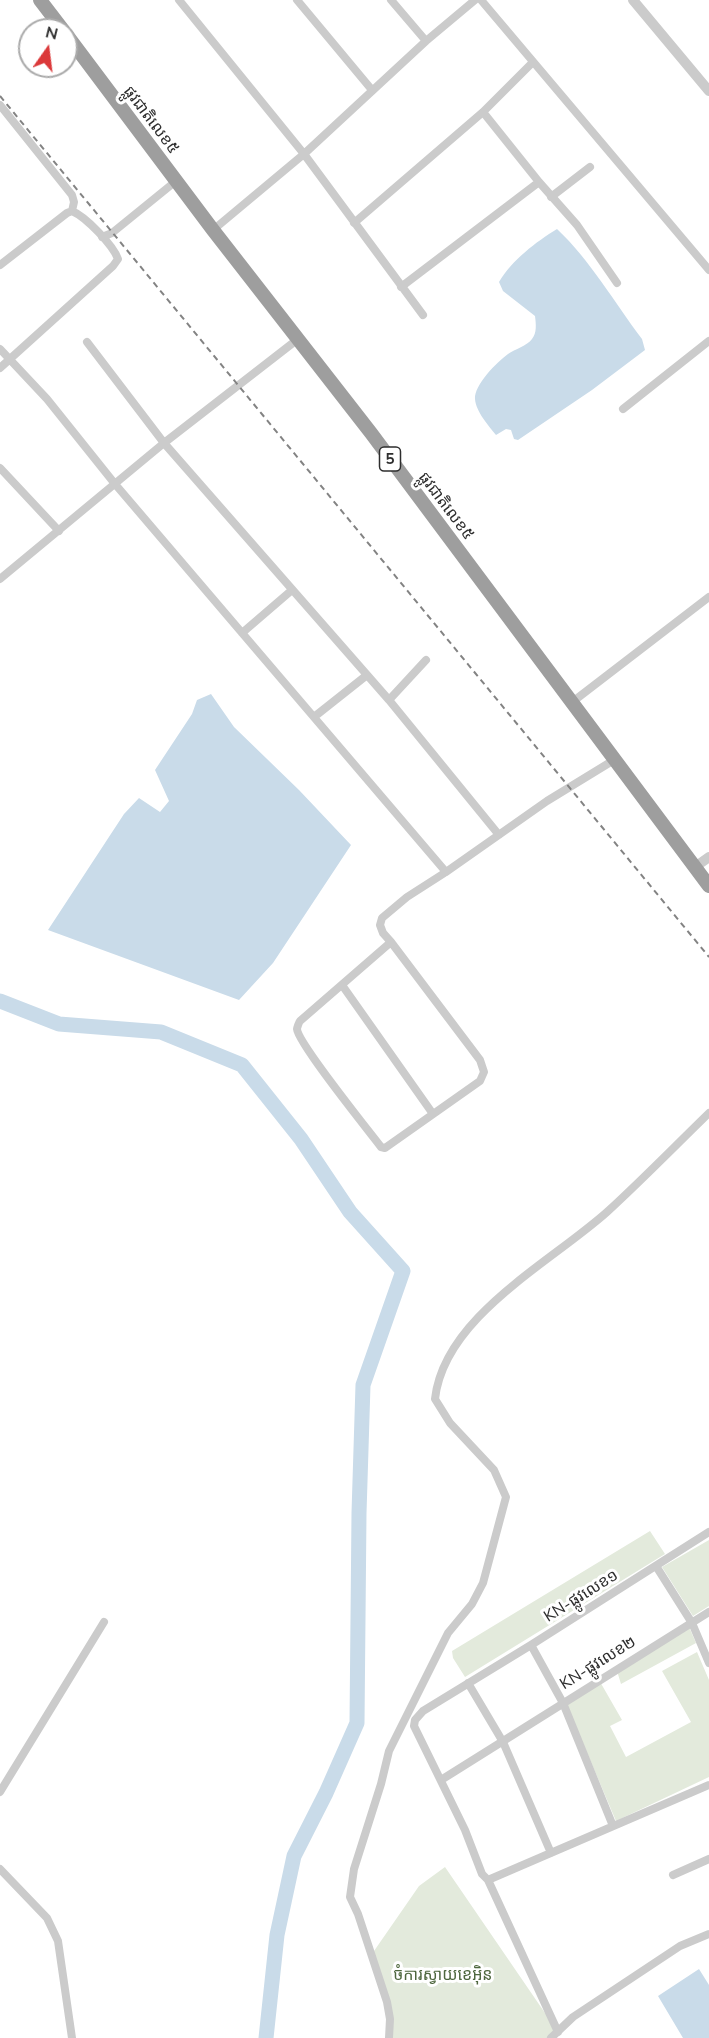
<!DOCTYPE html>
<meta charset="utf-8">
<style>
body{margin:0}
#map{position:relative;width:709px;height:2038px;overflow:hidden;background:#fff;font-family:Mulish,sans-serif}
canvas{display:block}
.north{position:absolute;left:18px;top:18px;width:60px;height:60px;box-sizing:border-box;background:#fff;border:2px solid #ababab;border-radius:50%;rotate:14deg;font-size:16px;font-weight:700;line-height:24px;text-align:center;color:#2e2e2e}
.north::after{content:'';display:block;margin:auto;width:21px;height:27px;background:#db393a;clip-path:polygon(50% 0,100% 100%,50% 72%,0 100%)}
</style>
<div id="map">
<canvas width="709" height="2038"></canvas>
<div class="north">N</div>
</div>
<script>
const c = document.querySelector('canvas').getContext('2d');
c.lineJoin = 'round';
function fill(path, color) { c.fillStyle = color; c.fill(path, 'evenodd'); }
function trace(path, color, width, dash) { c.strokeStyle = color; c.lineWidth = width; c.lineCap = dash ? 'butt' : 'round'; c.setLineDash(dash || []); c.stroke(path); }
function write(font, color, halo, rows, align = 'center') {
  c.font = font + ' Mulish,"Noto Sans Khmer",sans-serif'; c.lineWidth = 6; c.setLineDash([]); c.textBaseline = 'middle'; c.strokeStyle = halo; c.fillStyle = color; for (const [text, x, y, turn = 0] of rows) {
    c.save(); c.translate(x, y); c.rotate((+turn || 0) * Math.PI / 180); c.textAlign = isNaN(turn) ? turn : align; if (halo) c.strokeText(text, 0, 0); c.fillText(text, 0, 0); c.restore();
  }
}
fill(new Path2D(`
 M650,1531L665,1554L465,1677L453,1658L452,1651Z
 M709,1540V1606L693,1616L662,1567Z
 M689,1627L696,1643L621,1684L617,1671Z
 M697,1652L709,1680V1777L616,1821L566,1703L599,1680L622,1720L610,1726L626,1757L691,1722L662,1671Z
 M445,1867L558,2032L550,2038H387L390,2022L374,1951L419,1886Z`), '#e3eadc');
fill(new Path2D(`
 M557,229C590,260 614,302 642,339L645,350L592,390L518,440L514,439L511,430L506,429L496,435C489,426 476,412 475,399C474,385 497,362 508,354C515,349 527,346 532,339C537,333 536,324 535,316L503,291L499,282C512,260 536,242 557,229Z
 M211,694L234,727L299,790L351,845L273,963L239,1000L48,930L124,814L139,798L160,812L169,801L155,770L192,714L197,700Z
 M699,1969L709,1985V2038H683L658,1996Z`), '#c9dbe9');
trace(new Path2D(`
 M0,1001L59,1024L161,1032L242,1065L301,1139L350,1212L403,1271L363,1385L359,1513L357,1723L326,1793L294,1856L277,1935L266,2038`), '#c9dbe9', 15);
trace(new Path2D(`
 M179,0L304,154L423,315
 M297,0L372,90
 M391,0L426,41
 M481,0L709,270
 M0,105L72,195L74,202L72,211
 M483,112L539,182L577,225L617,283
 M551,197L590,167
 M354,223L483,112L533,62
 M213,230L304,154L426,41L475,0
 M102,237L112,233L176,181
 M0,265L67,213L72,211
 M401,287L539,182
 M87,342L164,443L389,700L499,835
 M0,349L47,399L115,484L446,872
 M0,368L113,266L118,259C113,245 86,217 72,211
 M623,409L709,341
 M0,468L59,531
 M0,579L164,443L298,339
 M242,633L292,590
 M389,700L426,660
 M571,703L709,597
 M314,717L367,675
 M391,942L300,1021C299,1022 297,1028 297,1029C298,1043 368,1130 381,1147L385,1148L480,1081L484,1072L480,1060L391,942L383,933L380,925L382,918L407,897L446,872L547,801L614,760
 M342,985L433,1114
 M709,1532L531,1645L423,1711L415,1720L414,1726L465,1830L482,1874L488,1880L709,1785
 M656,1566L692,1623L709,1663
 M531,1645L563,1703L613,1826
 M468,1683L503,1742L551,1853
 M441,1780L709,1612
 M0,1792L104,1622
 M0,1869L47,1918L58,1941L72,2038
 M673,1875L709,1859
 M488,1880L558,2032
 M389,2038L390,2019L387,2002L358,1914L350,1897L354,1869L381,1784L389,1751L448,1633L472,1604L483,1583L506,1497L494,1470L450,1423L435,1399C444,1317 550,1263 607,1212C642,1180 675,1146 709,1113
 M551,2038L573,2017L680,1946L709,1934`), '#cbcbcb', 8);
trace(new Path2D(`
 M633,0L709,91
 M695,867L709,857`), '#cbcbcb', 10);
trace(new Path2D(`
 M40,0L63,30
 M66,34L213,230L371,433L709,886`), '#9e9e9e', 14);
trace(new Path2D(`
 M0,96L709,957`), '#838383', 2, [6, 4.5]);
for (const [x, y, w] of [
 [390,459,21]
]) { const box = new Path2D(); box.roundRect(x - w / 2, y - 12, w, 24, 4.5); c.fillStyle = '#fff'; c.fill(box); trace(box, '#2e2e2e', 1.5); }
write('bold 15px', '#2e2e2e', null, [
 ["5",390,459]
]);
write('16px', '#2e2e2e', '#fff', [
 ["ផ្លូវជាតិលេខ៥",151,120,53],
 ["ផ្លូវជាតិលេខ៥",446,506,53],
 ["KN-ផ្លូវលេខ១",581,1596,-32],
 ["KN-ផ្លូវលេខ២",598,1663,-32]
]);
write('16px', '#4e673e', '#fff', [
 ["ចំការស្វាយខេអ៊ិន",443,1975]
]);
</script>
